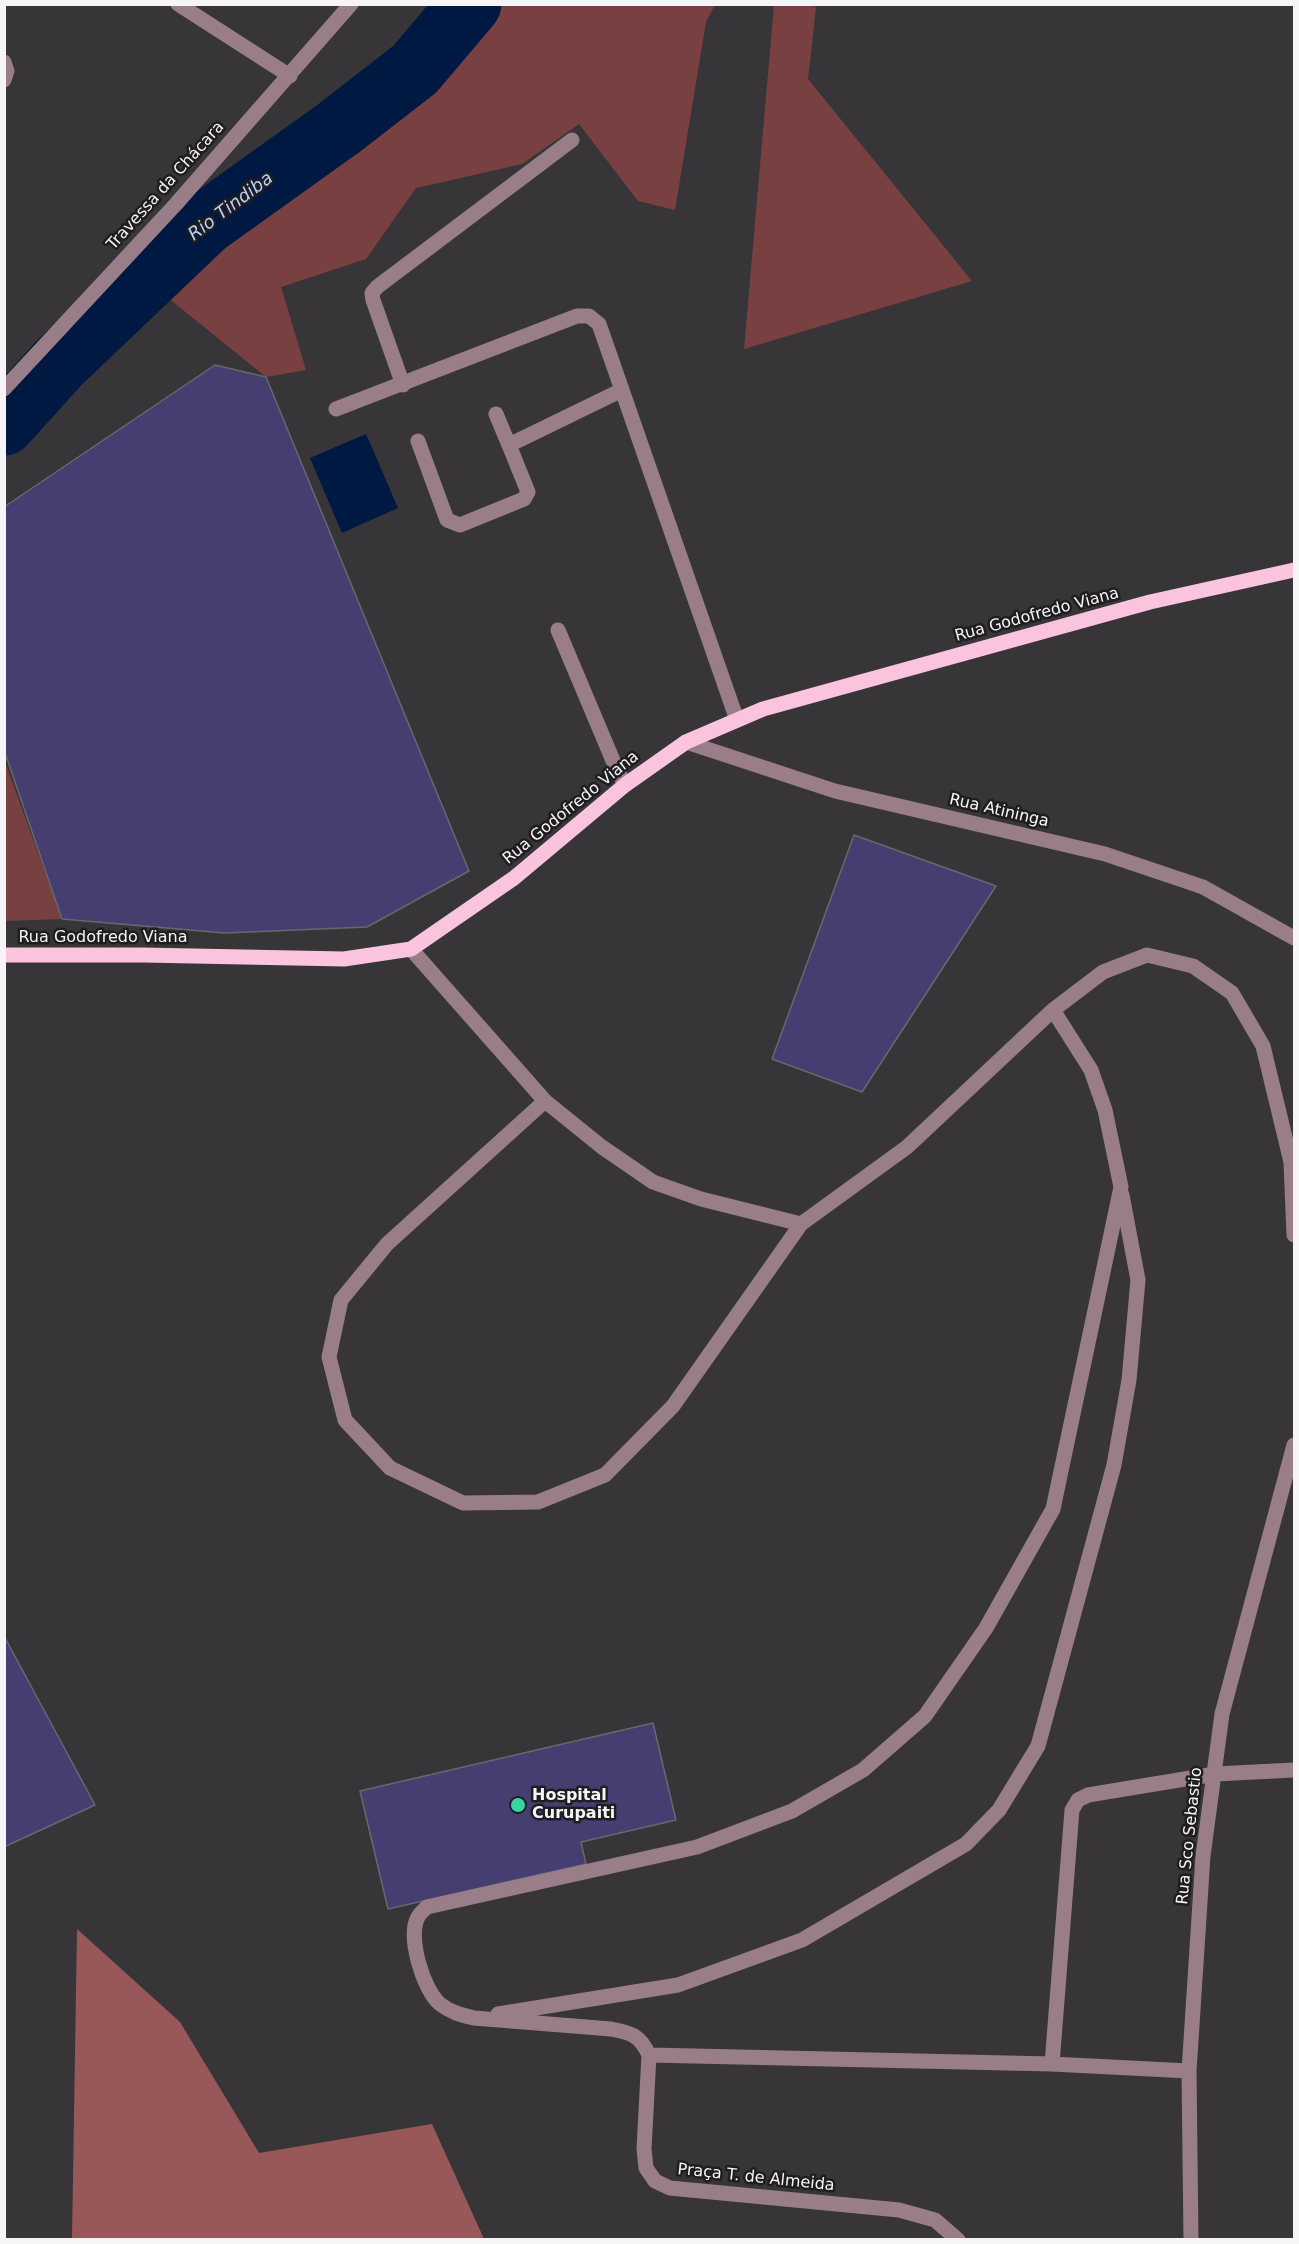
<!DOCTYPE html>
<meta charset="utf-8">
<style>
body{margin:0}
#map{position:relative;width:1299px;height:2244px;overflow:hidden;background:#383539;font-family:"DejaVu Sans",sans-serif}
canvas{display:block}
.frame{position:absolute;inset:0;border:6px solid #f6f4f6;pointer-events:none}
</style>
<div id="map">
<canvas width="1299" height="2244"></canvas>
<div class="frame"></div>
</div>
<script>
const c = document.querySelector('canvas').getContext('2d');
c.lineJoin = 'round';
function fill(path, color) { c.fillStyle = color; c.fill(path, 'evenodd'); }
function trace(path, color, width, dash) { c.strokeStyle = color; c.lineWidth = width; c.lineCap = dash ? 'butt' : 'round'; c.setLineDash(dash || []); c.stroke(path); }
function write(font, color, halo, rows, align = 'center') {
  c.font = font + ' "DejaVu Sans",sans-serif'; c.lineWidth = 5; c.setLineDash([]); c.textBaseline = 'middle'; c.strokeStyle = halo; c.fillStyle = color; for (const [text, x, y, turn = 0] of rows) {
    c.save(); c.translate(x, y); c.rotate((+turn || 0) * Math.PI / 180); c.textAlign = isNaN(turn) ? turn : align; if (halo) c.strokeText(text, 0, 0); c.fillText(text, 0, 0); c.restore();
  }
}
fill(new Path2D(`
 M496,5H715L706,22L675,210L638,201L579,124L522,164L416,188L366,259L281,287L306,370L266,377L167,297Z
 M774,5H808L816,7L808,79L972,281L744,349Z
 M5,762L62,919L5,921Z`), '#794042');
fill(new Path2D(`
 M77,1929L180,2022L259,2153L432,2124L484,2239H72Z`), '#98585a');
fill(new Path2D(`
 M366,434L398,508L342,533L310,458Z`), '#001942');
trace(new Path2D(`
 M4,424L59,363L205,224L339,128L415,69L470,4`), '#001942', 63);
const building = new Path2D(`
 M215,365L266,377L469,871L367,927L225,933L62,919L4,750V507Z
 M854,835L996,886L862,1092L772,1059Z
 M4,1636L95,1805L4,1847Z
 M653,1723L676,1820L581,1842L586,1864L388,1909L360,1791Z`);
fill(building, '#453f71');
trace(building, '#68686c', 1.5);
trace(new Path2D(`
 M178,4L290,76
 M4,62L7,71L4,80
 M403,385L373,300L372,293L377,287L572,140
 M4,389L176,204L351,4
 M336,409L577,316H589L599,324L737,720
 M496,414L509,445
 M418,441L447,520L460,525L524,499L528,492L509,445L622,390
 M558,630L614,763L625,785
 M686,742L835,791L1105,854L1203,887L1294,938
 M411,949L545,1101L387,1244L341,1300L329,1357L345,1420L390,1468L463,1503L538,1502L605,1475L673,1406L801,1224L907,1147L1053,1010L1103,972L1147,955L1193,966L1232,993L1263,1046L1291,1162L1294,1235
 M545,1101L602,1147L653,1182L701,1199L801,1224
 M498,2014L678,1985L802,1940L966,1844L999,1810L1038,1746L1114,1465L1129,1380L1138,1280L1122,1195
 M649,2055L1052,2064L1189,2071
 M1052,2064L1072,1810L1078,1800L1088,1795L1215,1774L1294,1770
 M958,2240L935,2220L899,2210L670,2188L655,2181L646,2168L644,2149L649,2055C640,2035 631,2033 611,2029L474,2018C461,2015 450,2012 440,2004C423,1990 407,1936 418,1917C420,1913 424,1910 427,1907L697,1847L792,1811L863,1770L925,1716L986,1628L1053,1509L1121,1187L1105,1110L1091,1070L1053,1010
 M1191,2240L1189,2071L1203,1856L1222,1714L1294,1445`), '#997e8a', 15);
trace(new Path2D(`
 M4,955H143L344,959L411,949L514,878L625,785L686,742L763,709L1150,602L1294,570`), '#fbc4de', 15);
for (const [x, y, r, color] of [
 [518,1805,8,"#39d4a5"]
]) { const dot = new Path2D(); dot.arc(x, y, r, 0, 2 * Math.PI); c.fillStyle = color; c.fill(dot); trace(dot, '#1f1d1f', 2); }
write('16px', '#f6f4f6', '#1f1d1f', [
 ["Travessa da Chácara",166,186,-48],
 ["Rua Godofredo Viana",1037,615,-15],
 ["Rua Godofredo Viana",571,808,-39],
 ["Rua Atininga",999,811,13],
 ["Rua Godofredo Viana",103,938],
 ["Rua Sco Sebastio",1190,1836,-84],
 ["Praça T. de Almeida",756,2178,6]
]);
write('bold 16px', '#f6f4f6', '#1f1d1f', [
 ["Hospital",532,1796],
 ["Curupaiti",532,1814]
], 'left');
write('italic 18px', '#b5d2fd', '#1f1d1f', [
 ["Rio Tindiba",231,207,-37]
]);
</script>
